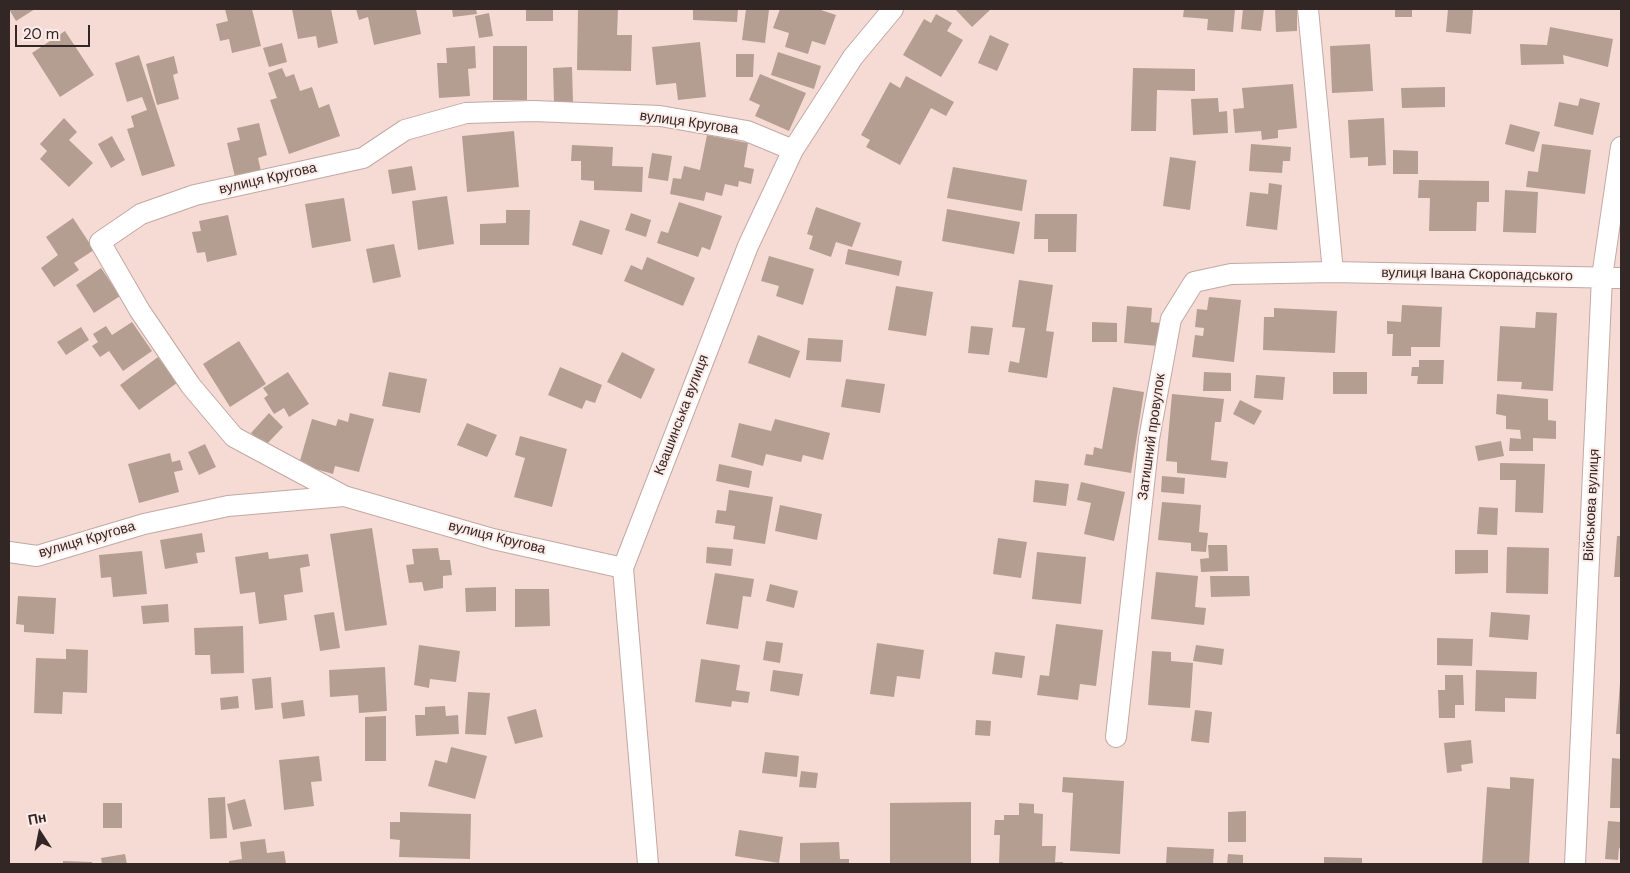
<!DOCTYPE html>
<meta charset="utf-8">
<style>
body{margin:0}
#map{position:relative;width:1630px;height:873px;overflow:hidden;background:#f6dbd5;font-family:"DM Sans",sans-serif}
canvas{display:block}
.frame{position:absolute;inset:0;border:10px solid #322725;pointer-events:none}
.north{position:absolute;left:15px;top:808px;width:50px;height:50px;-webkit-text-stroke:4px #fcebe7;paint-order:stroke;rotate:349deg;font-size:14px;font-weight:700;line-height:20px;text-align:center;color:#322725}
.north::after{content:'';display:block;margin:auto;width:18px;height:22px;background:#322725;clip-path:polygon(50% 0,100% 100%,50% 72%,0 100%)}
.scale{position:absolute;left:15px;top:25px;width:75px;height:22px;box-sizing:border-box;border:2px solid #322725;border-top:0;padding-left:6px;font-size:15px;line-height:18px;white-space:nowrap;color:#322725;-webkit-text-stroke:4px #fcebe7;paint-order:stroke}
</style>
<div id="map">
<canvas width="1630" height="873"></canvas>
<div class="frame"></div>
<div class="north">Пн</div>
<div class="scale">20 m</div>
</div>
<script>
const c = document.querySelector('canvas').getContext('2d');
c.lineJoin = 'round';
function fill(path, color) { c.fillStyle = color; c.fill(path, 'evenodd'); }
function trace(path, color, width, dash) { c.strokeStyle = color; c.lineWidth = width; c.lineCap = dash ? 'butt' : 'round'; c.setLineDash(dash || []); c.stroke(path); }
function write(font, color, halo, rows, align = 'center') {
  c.font = font + ' "DM Sans",sans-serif'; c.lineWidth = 4; c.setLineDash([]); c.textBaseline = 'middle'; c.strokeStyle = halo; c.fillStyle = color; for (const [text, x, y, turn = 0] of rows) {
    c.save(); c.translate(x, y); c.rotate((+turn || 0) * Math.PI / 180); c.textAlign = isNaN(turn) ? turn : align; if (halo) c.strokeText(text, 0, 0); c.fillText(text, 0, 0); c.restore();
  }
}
fill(new Path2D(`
 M9,9H35L16,21Z
 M225,9H252L261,46L232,53L229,39L220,41L216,24L228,21Z
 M292,9H331L338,43L318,48L316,36L298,39Z
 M356,9H416L421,34L374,45L368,17L359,20Z
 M452,9H476L477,14L453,17Z
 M526,9H553V21H526Z
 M578,9H618L617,35H632L631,71L577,70Z
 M693,9H738L737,22L693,20Z
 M746,9L769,10L765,43L742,40Z
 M780,9H818L836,15L825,45L812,41L808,54L785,47L789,33L773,28Z
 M955,9H991L972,27Z
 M1184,9H1235L1233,32L1207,30L1208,19L1183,17Z
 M1243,9H1264L1261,31L1241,29Z
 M1275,9H1297V31L1276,32Z
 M1395,9H1412V17H1395Z
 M1448,9H1473L1471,34L1446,32Z
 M489,13L493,36L479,38L475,16Z
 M936,14L952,23L947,31L963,40L941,77L903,55L924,19L931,23Z
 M1550,27L1613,39L1608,67L1563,55L1564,64L1521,65L1520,44L1547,45Z
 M65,31L94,75L60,97L32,53Z
 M990,35L1009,44L997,71L978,63Z
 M700,42L706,97L678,100L676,83L656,85L652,47Z
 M282,43L287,62L269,67L263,48Z
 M1370,44L1373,91L1332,93L1330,46Z
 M475,46L476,68L468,69L470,96L439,98L437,63H447L446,48Z
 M493,46H527V100H493Z
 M778,52L821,66L814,89L771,75Z
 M736,54H754L753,77H736Z
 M139,55L175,166L142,176L127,129L134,127L131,116L147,110L142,97L127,102L115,63Z
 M174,56L178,73L173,75L179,99L157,105L146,64Z
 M572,67L573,103H554L553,68Z
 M282,68L286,77L294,74L300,91L312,87L319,108L329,104L340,136L289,154L270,100L277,98L268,73Z
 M1133,68L1195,69V91L1157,90L1156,131H1131Z
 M760,74L806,93L789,131L755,116L760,105L749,100Z
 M906,76L954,102L946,116L931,108L900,165L866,147L870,140L861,135L890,82L900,88Z
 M1293,84L1297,128L1278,130V138L1262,140L1261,131L1235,133L1233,109L1244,108L1242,88Z
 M1445,87V107L1402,108L1401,88Z
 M1218,98L1219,112L1227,111L1228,133L1193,135L1191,99Z
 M1580,98L1600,103L1593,135L1554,126L1559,102L1578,106Z
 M64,118L77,132L69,140L93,163L69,187L40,159L47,151L40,144Z
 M1384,118L1386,165L1368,166V157L1350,158L1348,120Z
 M259,123L267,155L258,158L261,171L235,177L227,143L240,140L237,128Z
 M1510,124L1540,132L1534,152L1505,144Z
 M514,131L519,187L467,192L462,136Z
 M707,135L748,143L744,167L754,169L751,184L739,181L738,187L725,184L722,196L706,192L704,201L670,194L673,178L681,179L684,166L700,170Z
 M112,136L125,160L111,168L98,144Z
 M1251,144L1291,147L1290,161H1283L1282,173L1249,171Z
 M1542,144L1591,150L1585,194L1526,187L1528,171L1538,172Z
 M572,145L613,147L612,166L643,167L642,192L594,190V181L581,180V161H571Z
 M1393,150L1418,151V174H1393Z
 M652,153L672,156L668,181L648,178Z
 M1170,157L1196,161L1190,210L1163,206Z
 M412,166L416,190L392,194L388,170Z
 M953,167L1027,180L1022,211L947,198Z
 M1419,180L1489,181V202H1477L1476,231H1429L1430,198H1418Z
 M1269,183L1282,185L1277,230L1246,226L1250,192L1268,194Z
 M1505,190L1538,192L1536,233L1503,232Z
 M447,196L454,244L418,250L412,201Z
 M344,198L351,241L312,248L305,204Z
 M679,202L722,216L710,250L702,247L698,257L657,243L661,231L668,233Z
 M816,207L861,223L852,247L836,242L831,257L809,249L813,236L807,234Z
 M947,209L1020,222L1014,254L942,241Z
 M506,210H530L529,245H480V224L506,223Z
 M631,213L651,220L646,237L625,230Z
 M1035,214H1077L1076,252H1048V239H1034Z
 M228,215L237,255L207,262L205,252L197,253L192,232L201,231L199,221Z
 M73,218L94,250L74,263L79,270L54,287L41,268L58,255L46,237Z
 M580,220L610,230L602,255L572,245Z
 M394,244L401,277L373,283L366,249Z
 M848,249L902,261L899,276L845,264Z
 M769,256L814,269L803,305L776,296L779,286L761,281Z
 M647,257L695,278L683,306L624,281L631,265L642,270Z
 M101,268L120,296L94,313L76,285Z
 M1019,280L1053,285L1046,331L1054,332L1047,378L1008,372L1010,361L1019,363L1025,328L1012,327Z
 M896,286L933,292L926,336L888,330Z
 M1209,297L1241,300L1234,362L1192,357L1195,335L1203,336L1204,328L1195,327L1197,309L1207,310Z
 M1402,305L1442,307L1440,347H1411V356H1392L1393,334H1387V321L1401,322Z
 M1127,306L1152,308L1151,322L1160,323L1158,346L1124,343Z
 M1274,308L1337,311L1335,353L1263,350L1264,317H1274Z
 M1536,312L1557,313L1553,391L1521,389L1522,382L1497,381L1500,326L1535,328Z
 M132,322L152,351L123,371L109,351L100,357L92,346L98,342L93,334L106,326L112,335Z
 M1092,322L1117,323V342H1092Z
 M971,326L993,328L989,355L968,353Z
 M81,327L89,340L66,355L57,342Z
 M758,335L800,351L790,378L748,363Z
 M808,338L843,340L841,362L806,360Z
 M239,341L266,384L230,407L203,364Z
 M622,352L655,369L641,399L607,382Z
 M158,357L177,383L139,410L120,385Z
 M1419,360H1444L1443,384H1417L1418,376H1411L1412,367H1419Z
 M560,367L602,385L595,403L586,400L582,409L548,395Z
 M288,372L309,404L289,417L284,408L274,414L264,398L268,395L263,388Z
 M389,372L427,379L420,413L382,406Z
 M1204,372L1231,373V391H1203Z
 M1333,372H1367V394H1333Z
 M1256,375L1285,377L1283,400L1254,398Z
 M846,379L885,384L880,413L841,407Z
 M1113,387L1144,392L1131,473L1084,465L1086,454L1093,455L1094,447L1102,449Z
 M1172,394L1224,399L1221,422H1215L1211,460L1228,462L1226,478L1177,473V462L1166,461Z
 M1497,394L1548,399V420L1556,421V439L1533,438V451H1509L1510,438L1521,439L1520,430L1506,429V416L1496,414Z
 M1240,400L1262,411L1254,425L1233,414Z
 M269,413L283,427L265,446L251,433Z
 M350,413L374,419L359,472L335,466L333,474L299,464L312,419L336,426L338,419L348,422Z
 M775,419L830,433L823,460L803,455L801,462L766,454L763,466L731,457L739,423L771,431Z
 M467,423L497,435L487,457L457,445Z
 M520,436L567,449L552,507L514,497L525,458L515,455Z
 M1501,441L1504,456L1478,461L1475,446Z
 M205,444L216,467L199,475L188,452Z
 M170,453L172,462L180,460L183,470L174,472L179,492L139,503L128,464Z
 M1500,463L1545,464L1543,513L1515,512L1516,480H1500Z
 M719,464L752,471L749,488L716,481Z
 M1162,476L1185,478L1184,494L1161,492Z
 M1035,480L1069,484L1066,506L1033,502Z
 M1081,482L1125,492L1114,541L1084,534L1091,503L1077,500Z
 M729,490L773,497L765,544L733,539L735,526L715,523L717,510L726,511Z
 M1162,502L1201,505L1199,532L1208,533L1206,552L1191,551V543L1158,540Z
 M780,505L822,514L817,540L775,531Z
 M1479,507L1498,508L1497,535L1477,534Z
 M372,528L387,625L345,631L330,534Z
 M202,533L205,552L196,553L198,563L165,569L160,540Z
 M1617,536H1621V577H1614Z
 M998,538L1027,542L1021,578L993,574Z
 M1208,545H1227L1228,571L1201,572L1200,559L1209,558Z
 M707,547L733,549L731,566L706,563Z
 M1507,547L1549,548L1548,594L1506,593Z
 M438,548L440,560H450L452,575L443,576V588L424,591L422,582L409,583L406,565L414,564L412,549Z
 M1455,550H1488V573L1455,574Z
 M142,551L147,594L113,597L111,577L101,578L99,555Z
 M268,552L269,559L308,554L310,566L300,568L303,592L284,595L287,620L259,624L255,592L240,594L235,557Z
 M1037,552L1086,557L1081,604L1032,599Z
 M1156,572L1198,576L1195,607L1206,608L1204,625L1151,619Z
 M715,573L754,579L751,597L743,596L738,629L706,624Z
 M1210,576H1249L1250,596L1211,597Z
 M770,584L798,591L794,608L766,601Z
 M496,587V611L466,612L465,588Z
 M515,589H549L550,626L515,627Z
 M18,596L56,598L54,634L24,632V625L16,624Z
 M168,604L169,622L143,624L141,606Z
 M334,612L340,648L320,651L314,615Z
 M1491,612L1530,615L1528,640L1489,637Z
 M1056,624L1103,630L1096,686L1080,684L1078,700L1037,695L1040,675L1049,676Z
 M243,626L244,673L211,674L210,655H195L194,628Z
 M1437,638L1473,639L1472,666L1437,665Z
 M766,641L783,643L780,663L763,660Z
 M877,643L924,650L920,679L897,676L894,697L870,694Z
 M419,645L460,651L456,682L430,679L429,688L414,685Z
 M1196,645L1224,649L1222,665L1193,661Z
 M66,649L88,650L87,693L63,692L62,714L34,713L36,658L66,659Z
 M1152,651L1171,652V661L1193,663L1190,708L1148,705Z
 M995,652L1025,656L1022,678L992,674Z
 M701,659L740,665L736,690L750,692L748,703L732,701L731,707L695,702Z
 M385,667L387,711L359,713L358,695L330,697L329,670Z
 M773,670L803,674L799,696L770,691Z
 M1476,670L1537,672L1536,699L1505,698V712L1475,711Z
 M1445,675H1463L1464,705H1455V718H1439L1438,690H1445Z
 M271,677L273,708L255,710L252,679Z
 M1620,683H1621V734H1616Z
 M468,692L490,693L486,735L465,734Z
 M238,696L239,708L221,710L220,698Z
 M303,700L305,716L283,719L281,703Z
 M445,706L446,716L458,715L459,734L416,736L415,715H425V707Z
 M536,709L543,737L515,744L507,717Z
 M1195,710L1212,712L1209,743L1191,741Z
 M386,716V761H365V717Z
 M976,720L991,721L990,736L975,735Z
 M1471,740L1473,763L1461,765L1462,771L1447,773L1444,743Z
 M451,747L487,756L475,799L428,786L435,760L447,763Z
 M765,752L799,756L797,777L762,773Z
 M319,756L322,781L311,782L314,806L284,810L279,760Z
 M1612,758L1621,759V808H1610Z
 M801,771L818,773L816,788L799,787Z
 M1063,777L1124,781L1120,854L1070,851L1073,793L1062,792Z
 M1510,777L1534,779L1529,864H1482L1487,787L1510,789Z
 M225,797L227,838L210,839L208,798Z
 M245,799L252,826L233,830L227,804Z
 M971,802V864H890V803Z
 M103,803H122V828H103Z
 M1019,803L1034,804V813L1043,814L1042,846H1056L1055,862H1063V864H999L1000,835H994L995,820H1004V815H1019Z
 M1246,811V842H1228V812Z
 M400,812L471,814L470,859L399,857L400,840L390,839V822H400Z
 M1608,821L1621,822V849L1619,848L1618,860L1605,859Z
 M739,830L783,837L779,863L735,856Z
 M265,839L267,853L284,851L286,864H229V861L242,859L240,842Z
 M839,842L840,859H849V864H800V843Z
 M1167,847L1214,849L1213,864H1166Z
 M125,854L127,864H102L101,858Z
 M1228,854L1243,855V864H1227Z
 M1324,857L1362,858V864H1324Z
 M63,861L92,862V864H63Z`), '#b49e91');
const minor = new Path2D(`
 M1308,9L1333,272
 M9,552L37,556L144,524L228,506L344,496
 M623,568L493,539L344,496L234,437L191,386L140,311L100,242L141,214L195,195L363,158L405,130L466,113L533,111L660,116L747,131L793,150
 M1116,737L1149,439L1171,319L1194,282L1231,274L1333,272L1621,278
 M648,864L623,568L748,246L793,150L853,57L893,9
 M1575,864L1602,277L1621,147`);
trace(minor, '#c3a8a3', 22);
trace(minor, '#fff', 20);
write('14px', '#322725', '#fcebe7', [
 ["вулиця Кругова",689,123,8],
 ["вулиця Кругова",268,179,-13],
 ["вулиця Івана Скоропадського",1477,275,1],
 ["Квашинська вулиця",682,415,-69],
 ["Затишний провулок",1152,437,-82],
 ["Військова вулиця",1592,505,-87],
 ["вулиця Кругова",497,538,14],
 ["вулиця Кругова",87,540,-16]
]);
</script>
